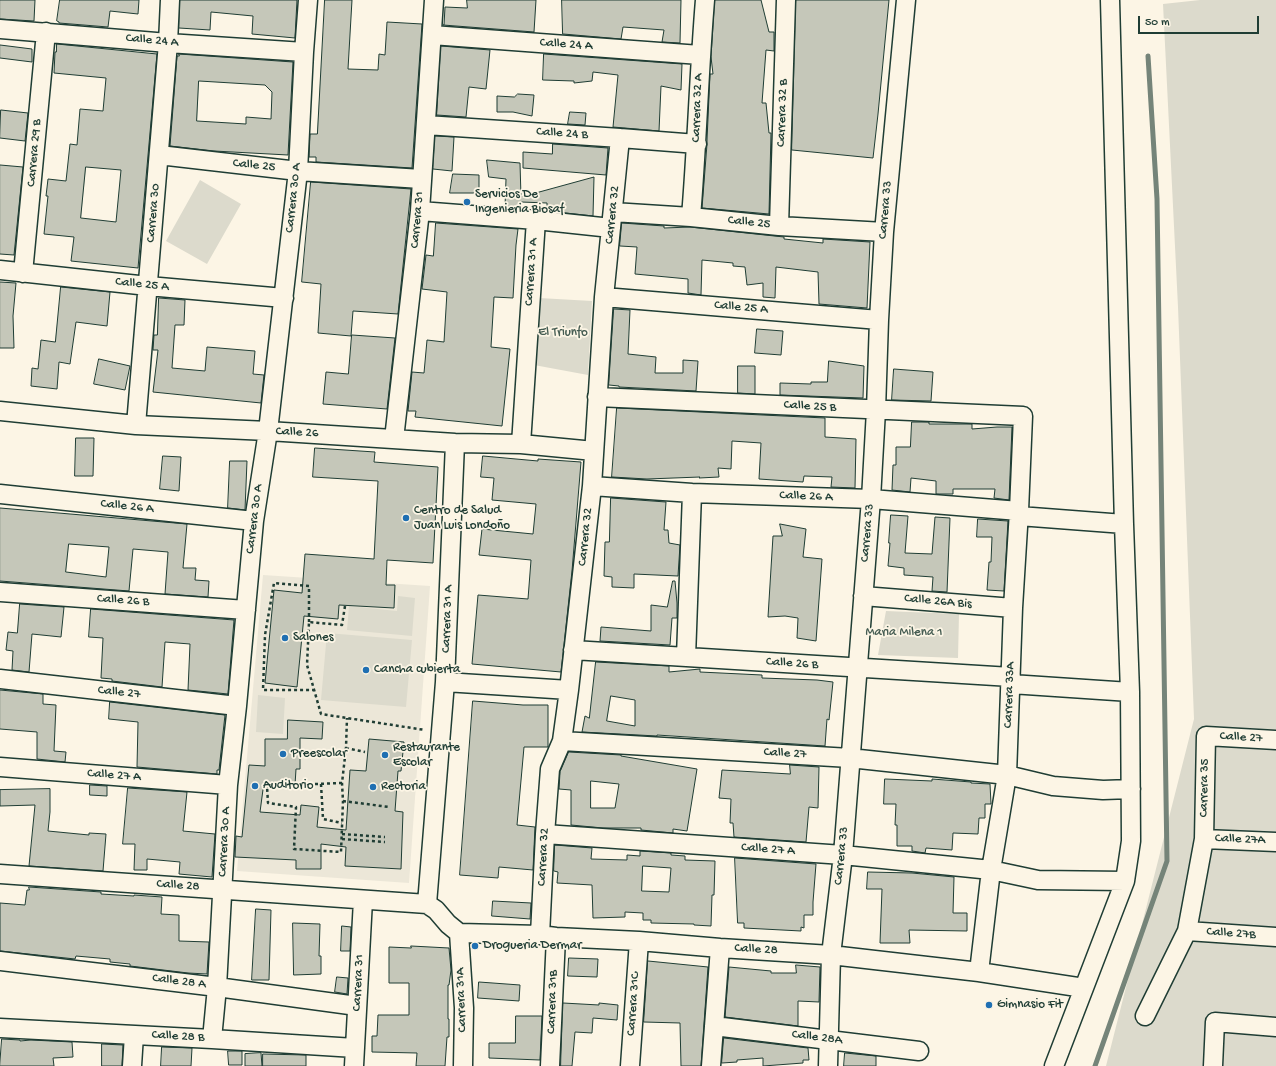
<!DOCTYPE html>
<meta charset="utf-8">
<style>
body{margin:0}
#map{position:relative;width:1276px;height:1066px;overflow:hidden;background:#fcf5e5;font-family:"Gochi Hand",sans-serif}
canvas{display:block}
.scale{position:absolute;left:1138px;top:16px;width:121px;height:18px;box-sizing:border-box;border:2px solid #1f3d34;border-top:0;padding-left:5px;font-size:12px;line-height:14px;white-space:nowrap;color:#1f3d34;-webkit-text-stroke:3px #fcf5e5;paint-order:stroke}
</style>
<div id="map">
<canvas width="1276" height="1066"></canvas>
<div class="scale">50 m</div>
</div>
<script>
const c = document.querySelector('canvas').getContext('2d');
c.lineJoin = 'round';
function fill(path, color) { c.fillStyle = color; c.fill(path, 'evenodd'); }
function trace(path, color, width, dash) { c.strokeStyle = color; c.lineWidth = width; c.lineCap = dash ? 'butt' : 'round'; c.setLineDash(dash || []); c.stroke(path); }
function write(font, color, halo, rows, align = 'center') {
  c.font = font + ' "Gochi Hand",sans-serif'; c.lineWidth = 3.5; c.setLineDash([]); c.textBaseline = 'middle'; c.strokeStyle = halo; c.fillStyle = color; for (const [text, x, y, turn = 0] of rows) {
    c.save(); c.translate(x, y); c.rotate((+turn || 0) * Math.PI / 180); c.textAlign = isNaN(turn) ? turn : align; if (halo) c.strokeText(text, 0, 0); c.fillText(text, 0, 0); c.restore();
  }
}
fill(new Path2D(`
 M263,575L430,586L409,883L237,871Z`), '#ece7d8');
fill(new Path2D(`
 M1200,0H1276V1066H1106L1194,719L1178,307L1163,4Z
 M200,180L241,204L207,264L166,241Z
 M539,298L592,301L588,375L534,365Z
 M398,596L415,598L412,636L347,630L349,606L397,611Z
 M886,611L959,614L958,658L878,655Z
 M327,633L412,640L406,707L321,700Z
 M258,695L285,698L283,734L256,732Z`), '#dcdacc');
trace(new Path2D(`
 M1095,1066L1167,861L1157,199L1148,56`), '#758479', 5);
const building = new Path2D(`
 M0,0H35L34,21L0,19Z
 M60,0H139L138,14L110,11L108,27L59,23V22L57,21Z
 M180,0H297L295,38L252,34L253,16L211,12L210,30L179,28Z
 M325,0H352L348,69L378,70L379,54L385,55L387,22L422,24L412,168L316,162V157H309L310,134H317Z
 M467,0H536L534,32L443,25H444L445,7L467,8Z
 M562,0H681L680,43L662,42L664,30L623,27L621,39L563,34Z
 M715,0H761L769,32H774V51L766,50L762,103H766L769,133H771L769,214L702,208L707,144V140L710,74H713L711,57Z
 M796,0H889L878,114L873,158L792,150Z
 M57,44L157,54L138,268L71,261L74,237L44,234L48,196H46L48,179L66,181L70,144L77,145L80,109L103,111L106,78L54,73L55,52H56ZM86,167L121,170L116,222L81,218Z
 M0,45L32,49V62L0,58Z
 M441,46L490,50L486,89L469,87L466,117L437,115Z
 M179,54L293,62L288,155L214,151L170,146L177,56H179ZM199,81L265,85L272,92L271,119L246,117V124L197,121Z
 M544,54L682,64L681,90L661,86L659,131L613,127L618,75L593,72L592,81L574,83V81L543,80Z
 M518,94L534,95L532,116L513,112H497V96L514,97Z
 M1,110L28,113L25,141L0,138Z
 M570,112L586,113L585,125L568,124Z
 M435,136L454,137L452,171L433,169Z
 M553,144L608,148L606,175L523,168V152L552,154Z
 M487,160L520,163L521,197L594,177L593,216L547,211V203L521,202V208L505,207L506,179L489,177Z
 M0,165L23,167L14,255L0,254Z
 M453,174L479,175V193H450Z
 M311,182L411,189L398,314L353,311L351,336L318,333L321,284L302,282Z
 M436,223L518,229L516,245L513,298L494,297L491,347L510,349L502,426L415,417L416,411H408L412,372L424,373L427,340L444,342L447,292L422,289L426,255L433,256Z
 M622,223L664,226V228L690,227L784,237V239L823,243V239L870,242L867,308L819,304L818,272L776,267L775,298L763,297V283L747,285L745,267L733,266V263L702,260L701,295L688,293V279L635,274L637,247L620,246Z
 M0,282L16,283L13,316L14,348H0Z
 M61,287L110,292L107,326L76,322L70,364L59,362L57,389L31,386L32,368L38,369L41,340L55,342Z
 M159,298L185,300L184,325H175L172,368L205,371L207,347L255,351L253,374L264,375L261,403L153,392L158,350H153L154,335H157Z
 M614,309L630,310L628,354L656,357L655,373H683V360L698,361L696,391L619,387V386L609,385Z
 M757,329L783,331L781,355L755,353Z
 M352,335L395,338L387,409L323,404L326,372L348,374Z
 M99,359L130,366L125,390L94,384Z
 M829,361L864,366L863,398L780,395V383L811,384V382H827Z
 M738,366H755V394L738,393Z
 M894,369L933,372L931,401L892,400Z
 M617,408L825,418V437L856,439L855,488L831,487L832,477L804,476L803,482L759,479L761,443L732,441L731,469L718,468L719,477L699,478L700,477L647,479L612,477Z
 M912,422H929V424H972V429L997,427H1012L1009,500L994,498L995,489H953V494H936V481L911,478L910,492L892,490L893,465H896V447H910Z
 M76,438H94L93,476H75Z
 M315,448L375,452L374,462L438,467L433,563L387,560L386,585H395L394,608L339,605L338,619L304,616L297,687L265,683L274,590L302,593L305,554L374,559L378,481L313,477Z
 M163,456L181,457L179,491L160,489Z
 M483,456L538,461V459L581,462L572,571L561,672L472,664L478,595L528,599L531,560L479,555L482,529L533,534L536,504L492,500L494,478L481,477Z
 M230,461H247L245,510L228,508Z
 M611,498L666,502L664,530H668L669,543L680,545L678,576L634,574V588L612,587V577L604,576L605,542H609Z
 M0,508L187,524L183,568H196L195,580L209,581L208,597L165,594L168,552L133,549L129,591L0,581ZM69,544L109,547L106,577L66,572Z
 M891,515L908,516L905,553L932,554L935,517L950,518L947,592L932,591L933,577L904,575V568L888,566L890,543H889Z
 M978,519L1008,521L1004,591L987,590L989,562H991L992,537H977Z
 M780,524L806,529L803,557L822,559L816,641L797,638L798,618L785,616L768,617L773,536H782Z
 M673,581H675L677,603V618H672L670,645L600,641L601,627L651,631V605L667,607Z
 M20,604L64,607L61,637L32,634L29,672L12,670L13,651L6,650L8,632L17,633Z
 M91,609L234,620L228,694L188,690L190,644L165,642L162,687L112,681V679L101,678L103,638L89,637Z
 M596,662L669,666V672L700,669V672L762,675V678L817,680L833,682L829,720L827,719L825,746L657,735V736L582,732L585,716L589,718ZM611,696L635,700V726L607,721Z
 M0,690L43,694V704L56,705L54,751L66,752L65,762L37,759V732L0,729Z
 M473,701L523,705H548V747H524L517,825L535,827L533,870L499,867L498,878L460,875Z
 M110,702L225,715L219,770H217V774L137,767L138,722L109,719Z
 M288,720L323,722L322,739L300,738V769H296L295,785L264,782L260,812L300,815L301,805L319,807L317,827L346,830L350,770L366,771L369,739L404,742L401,771H398L395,811L403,812L401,869L345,866L346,847L321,844V869H296V860L235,857L236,836L242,837L249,765L265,766V739H287Z
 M569,752L621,755V756L697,769L687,831L673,829V833L641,830V828H603L571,825V790L559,789L560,772ZM591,781L619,784L615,808H591Z
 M790,765L819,767L818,808L809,807L806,842L734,837L733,823H730L731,799L719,798L722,770L790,774Z
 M885,779L932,781V779L971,782V783L990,784L991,804H985V818H979L978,834L953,833L952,850L926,848L925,853L912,851V846H897V825H895L896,804H884Z
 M90,785L107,786V796L90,795Z
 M128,788L187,792L183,831L215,834L212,877L179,874L180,862L147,859V870H134L135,844H123Z
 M50,789V812L48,831L89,835V833L106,834L103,871L29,866L35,805L0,806V790Z
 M555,845L592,848L591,859L627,860V855L640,856V851L671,853V855L685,856V860L715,861L714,895H712L711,926L694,925V924L651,923V920H643V913L625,912V917L593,918L592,885L557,883L558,872L554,871ZM643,866L671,868L669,892L642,891Z
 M735,858L816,864L813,902V915H804V928L801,927V931L744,928V923H738Z
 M868,872L912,873L954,877L953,913H967V931L909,930L910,943H880L882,889H867Z
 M29,887L101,892V894L134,896V895L162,897L161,914L179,915V941L209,942L207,974L188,973L130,966V964L110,962V959L76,956L75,959L0,951V903L25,905L27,890H29Z
 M493,901L531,903L530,919L492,916Z
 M256,909L271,910L269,980H252Z
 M293,923L320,924L319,956H321V974L294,975Z
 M342,926L351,927L350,951H341Z
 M411,946L449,948L451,970L449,985H448V1019H449V1037H447L445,1066H416L417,1053L372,1052V1036H377L378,1015H409V983H389V947L411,948Z
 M569,958L598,959L597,977L568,976Z
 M648,961L708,967L701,1066H681L680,1023L644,1022Z
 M796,965L820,967L819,1002L798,1001V1026L725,1017L729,967L771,971V973H796Z
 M337,977L348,978L347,994L335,992Z
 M479,982L520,985L519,1001L478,998Z
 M563,1003L599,1005V1003L618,1005L617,1020L593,1018L592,1033L575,1032L572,1066H561Z
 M516,1016H542L540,1060L489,1058V1043H515Z
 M724,1038L808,1048L809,1060H803V1063L763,1066V1058L737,1060V1062L722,1063Z
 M2,1039L20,1040V1041L31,1040L72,1042L73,1057L53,1058L54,1066H0Z
 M102,1044L123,1045L122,1066H102Z
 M162,1047L192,1048L191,1066H161Z
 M228,1051H242V1065H229Z
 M261,1053L262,1066H245V1054Z
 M845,1053L876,1056V1066H844Z
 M263,1054L306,1055V1066H263Z`);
fill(building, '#c5c7b9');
trace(building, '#1f3d34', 1);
const minor = new Path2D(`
 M0,29L168,43L304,52
 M432,35L700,55
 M426,125L620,138L697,144
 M159,155L298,171L421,179
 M420,211L536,220L611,228
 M613,212L691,217L779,226L884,232
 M691,217C697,145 699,72 705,0
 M779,226L786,0
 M0,270L148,286L284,298
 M23,273L46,32
 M604,297L879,320
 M597,397L1023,416L1019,511L1013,608L1007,775L991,870L979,972
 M0,411L136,425L268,431L455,443L521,444L594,451
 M136,425L168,43L170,0
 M394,439L420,211L434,0
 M455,443L445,682L427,904L436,910L448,924L459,933L540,935L556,937L639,941L720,948L831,955L979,972L1084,988
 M521,444L536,220
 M592,486L692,493L871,499L1019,511
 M0,494L254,521
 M1019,516L1124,524
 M0,592L246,610
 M863,596L1013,608
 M573,650L1011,677
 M686,657L692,493
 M0,679L237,706
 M445,682L569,690
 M1011,684L1130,692
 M562,741L850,758L1007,775L1053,786L1103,790L1131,789
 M0,767L228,785
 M545,834L843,855L991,870L1038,880L1125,881
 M1204,839L1276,842
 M0,874L427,904
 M1187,931L1276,937
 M459,933L464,1008L463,1066
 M540,935L545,834L550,769L562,741L569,690L592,486L604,297L620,138
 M0,961L217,987L357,1006
 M1145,1016L1187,931L1204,839L1206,736L1276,740
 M714,1026L919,1051
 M0,1028L212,1039L355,1048
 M212,1039L217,987L228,785L237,706L254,521L268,431L298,171L304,52L308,0
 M132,1066L134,1035
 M354,1066L363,900
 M550,1066L556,937
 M630,1066L639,941
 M711,1066L720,948
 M828,1066L831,955L843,855L871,499L876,410L879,320L884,232L906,0
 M1054,1066L1125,881L1131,841L1130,692L1124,524L1110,0
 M1213,1066L1215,1022L1276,1027`);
trace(minor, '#1f3d34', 21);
trace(new Path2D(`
 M345,606L342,625L309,622L307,665L321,714L425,730
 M309,622V586L274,583L265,635L263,690H314
 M346,748L365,752
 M342,783L267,786L268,803L296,807L294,849L341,852L343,801L342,783L346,748L347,718
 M321,784L323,819L342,823
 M343,801L389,807
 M342,834L385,837
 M342,839L385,842`), '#1f3d34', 2.5, [3, 3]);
trace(minor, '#fcf5e5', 18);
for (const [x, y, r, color] of [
 [467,202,4,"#1f6fb2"],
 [406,518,4,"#1f6fb2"],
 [285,638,4,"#1f6fb2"],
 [366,670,4,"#1f6fb2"],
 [283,754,4,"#1f6fb2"],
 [385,755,4,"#1f6fb2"],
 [255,786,4,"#1f6fb2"],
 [373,787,4,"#1f6fb2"],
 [475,946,4,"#1f6fb2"],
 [989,1005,4,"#1f6fb2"]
]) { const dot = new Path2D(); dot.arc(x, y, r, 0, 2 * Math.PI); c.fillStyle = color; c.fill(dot); trace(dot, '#fcf5e5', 1.5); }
write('13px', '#1f3d34', '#fcf5e5', [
 ["Calle 24 A",152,41,5],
 ["Calle 24 A",566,45,4],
 ["Carrera 32 A",698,108,-88],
 ["Carrera 32 B",783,113,-88],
 ["Calle 24 B",562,134,4],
 ["Carrera 29 B",35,153,-85],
 ["Calle 25",254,166,6],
 ["Carrera 30 A",294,198,-84],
 ["Carrera 33",886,210,-85],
 ["Carrera 30",154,213,-85],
 ["Carrera 32",613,215,-84],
 ["Carrera 31",418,220,-85],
 ["Calle 25",749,223,6],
 ["Carrera 31 A",532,272,-86],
 ["Calle 25 A",142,285,6],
 ["Calle 25 A",741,308,5],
 ["Calle 25 B",810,407,3],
 ["Calle 26",297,433,3],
 ["Calle 26 A",806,497,2],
 ["Calle 26 A",127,507,6],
 ["Carrera 30 A",255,519,-83],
 ["Carrera 33",868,533,-85],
 ["Carrera 32",586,537,-84],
 ["Calle 26 B",123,601,4],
 ["Calle 26A Bis",938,602,5],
 ["Carrera 31 A",448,619,-88],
 ["Calle 26 B",792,664,4],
 ["Calle 27",119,693,6],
 ["Carrera 33A",1010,695,-88],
 ["Calle 27",1241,738,3],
 ["Calle 27",785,754,3],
 ["Calle 27 A",114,776,4],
 ["Carrera 35",1205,788,-89],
 ["Calle 27A",1240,840,2],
 ["Carrera 30 A",225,842,-87],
 ["Calle 27 A",768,850,4],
 ["Carrera 33",842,856,-84],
 ["Carrera 32",544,857,-87],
 ["Calle 28",178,886,4],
 ["Calle 27B",1231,934,4],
 ["Calle 28",756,950,3],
 ["Calle 28 A",179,982,7],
 ["Carrera 31",359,983,-87],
 ["Carrera 31A",462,1000,-92],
 ["Carrera 31B",553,1002,-88],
 ["Carrera 31C",634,1004,-86],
 ["Calle 28 B",178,1037,3],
 ["Calle 28A",817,1038,7]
]);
write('13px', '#1f3d34', '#fcf5e5', [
 ["Servicios De",475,195],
 ["Ingenieria Biosaf",475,210],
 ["Centro de Salud",414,511],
 ["Juan Luis Londoño",414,526],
 ["Salones",293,638],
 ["Cancha cubierta",374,670],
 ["Restaurante",393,748],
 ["Escolar",393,763],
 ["Preescolar",291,754],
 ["Auditorio",263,786],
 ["Rectoria",381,787],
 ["Drogueria Dermar",483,946],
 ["Gimnasio Fit",997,1005]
], 'left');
write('13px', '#455c52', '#fcf5e5', [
 ["El Triunfo",563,333],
 ["Maria Milena 1",904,633]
]);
</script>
